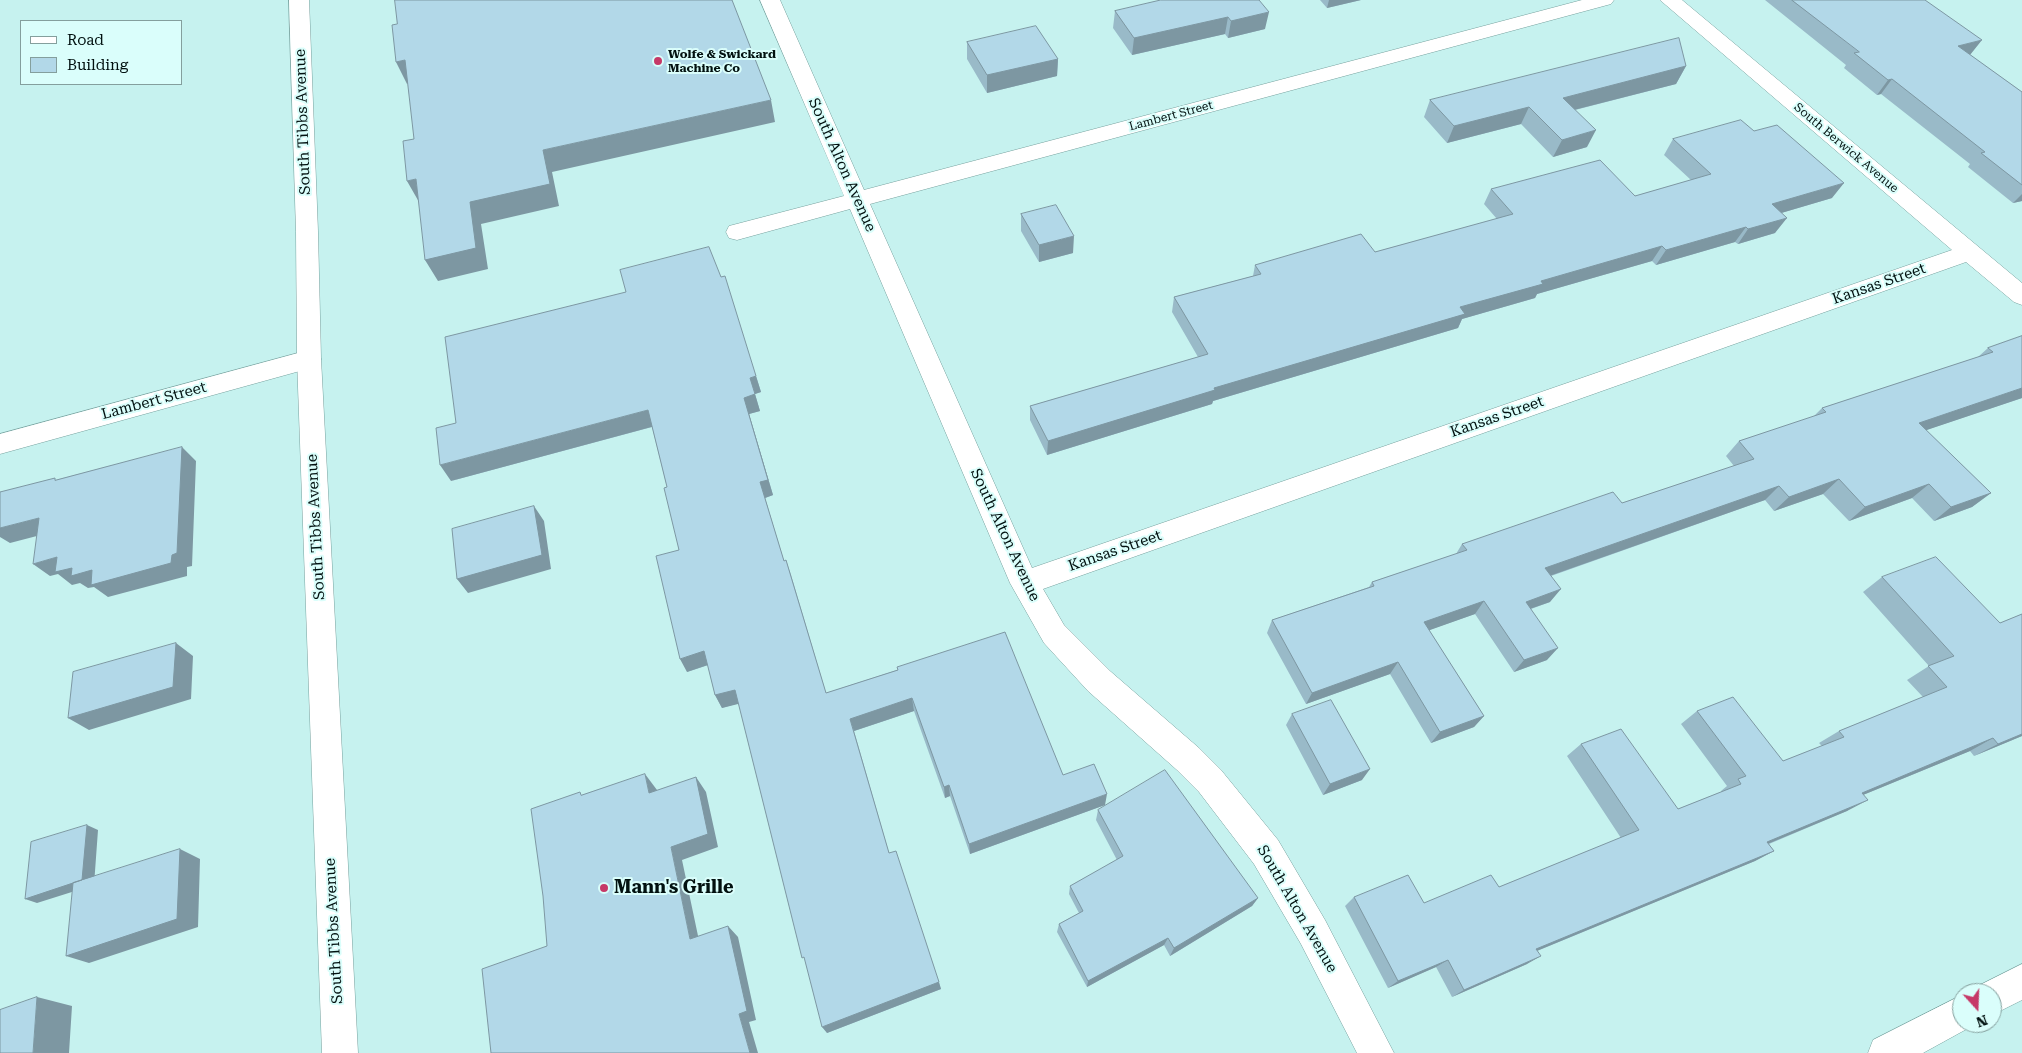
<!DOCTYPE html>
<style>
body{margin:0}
#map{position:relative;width:2022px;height:1053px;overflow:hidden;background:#c6f2ef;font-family:"Roboto Serif",serif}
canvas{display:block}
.legend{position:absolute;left:20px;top:20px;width:162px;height:65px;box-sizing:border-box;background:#dafefb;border:1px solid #849f9d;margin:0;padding:6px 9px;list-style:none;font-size:15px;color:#021110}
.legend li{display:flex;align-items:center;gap:10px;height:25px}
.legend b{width:25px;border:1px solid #849f9d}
.north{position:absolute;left:1952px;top:983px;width:50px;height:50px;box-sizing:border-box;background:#dafefb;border:1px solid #849f9d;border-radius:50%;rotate:160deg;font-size:14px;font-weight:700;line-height:20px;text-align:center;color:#021110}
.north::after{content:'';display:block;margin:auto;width:18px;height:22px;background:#c63968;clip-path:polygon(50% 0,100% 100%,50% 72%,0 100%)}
</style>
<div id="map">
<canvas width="2022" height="1053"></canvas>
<ul class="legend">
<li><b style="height:6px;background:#fff"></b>Road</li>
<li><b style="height:14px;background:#b2d8e8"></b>Building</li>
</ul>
<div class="north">N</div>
</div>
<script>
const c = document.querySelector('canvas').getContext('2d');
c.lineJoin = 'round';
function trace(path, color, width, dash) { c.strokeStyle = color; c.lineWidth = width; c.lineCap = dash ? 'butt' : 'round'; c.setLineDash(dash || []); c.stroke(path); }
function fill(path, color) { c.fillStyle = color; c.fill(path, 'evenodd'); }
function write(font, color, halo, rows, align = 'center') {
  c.font = font + ' "Roboto Serif",serif'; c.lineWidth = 4; c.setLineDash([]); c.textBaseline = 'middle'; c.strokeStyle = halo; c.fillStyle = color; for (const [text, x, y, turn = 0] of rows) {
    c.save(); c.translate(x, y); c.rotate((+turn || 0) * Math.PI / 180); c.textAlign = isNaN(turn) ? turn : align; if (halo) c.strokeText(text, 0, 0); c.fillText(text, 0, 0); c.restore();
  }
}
const minor = new Path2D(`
 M760,0H780L864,190L1582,0H1614L1611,4L870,204L1032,568L1952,250L1660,0H1682L2022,283V305L2014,302L1966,262L1043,589L1064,625L1110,671L1199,748L1221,770L1278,840L1325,920L1394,1053H1357L1301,944L1254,864L1199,792L1177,770L1088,691L1044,643L1010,583L850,209L737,240L729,238L726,232L729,226L844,196Z
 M309,350L318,352L321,359L318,366L0,454V434Z`);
const major = new Path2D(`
 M289,0H309L318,232L321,359L358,1053H322L297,359L296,232Z
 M2022,964V1000L1992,1015V993H1976L1980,985Z
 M1962,995V1023H1975L1974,1025L1923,1053H1868L1873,1040Z`);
trace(minor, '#77a19e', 1);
trace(major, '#77a19e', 1);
fill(minor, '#fff');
fill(major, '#fff');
fill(new Path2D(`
 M1259,0L1265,29L1228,38L1225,34L1132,55L1113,28L1115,11Z
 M1320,0H1361L1327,8Z
 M1765,0H1925L1970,55L2022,92V201L2013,203L1968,167L1970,164L1881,94L1877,95L1844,68L1846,65Z
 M967,42L1058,59L1057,76L987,93L967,59Z
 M1686,66L1676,84L1575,110L1587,147L1553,157L1521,124L1447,143L1424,117L1430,100Z
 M1673,139L1832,198L1781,213L1775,233L1738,244L1735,242L1656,265L1652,261L1537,294L1535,298L1462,319L1458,328L1213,401L1212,404L1047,455L1030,420V406L1198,357L1172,312L1174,297L1253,276L1255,265L1375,252L1497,219L1484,204L1491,189L1635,196L1691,180L1664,155Z
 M1021,214L1073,253L1039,262L1021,231Z
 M2022,336V398L1926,430L1991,493L1972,507L1934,521L1912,498L1849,521L1823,494L1774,511L1765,500L1551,576L1550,602L1531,609L1547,660L1514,672L1475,614L1429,630L1484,716L1474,727L1431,743L1390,674L1306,704L1267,633L1272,620L1369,587L1372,582L1456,554L1462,544L1622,503L1734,466L1726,456L1739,441L1813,417L1822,408L1978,357L1988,348Z
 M756,376L761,392L755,394L760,411L749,414L773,495L765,498L784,561L786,560L791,575L826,693L897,670L1063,775L1105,805L970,854L950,796L945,798L914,711L854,731L889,853L941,989L827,1033L739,703L722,708L715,695L708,665L687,672L679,550L667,487L652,427L451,481Z
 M1882,577L2000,623L2022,614V736L1974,756L1970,751L1863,795L1847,811L1769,844L1774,851L1755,861L1537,951L1527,964L1452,997L1436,967L1388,988L1345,906L1354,897L1424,903L1499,887L1621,838L1567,756L1581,744L1678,809L1721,792V791L1727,786L1681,724L1697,711L1783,761L1822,746L1819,743L1839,731L1923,697L1907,680L1929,666L1863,592Z
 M1292,714L1362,780L1323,795L1286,725Z
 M1098,810L1258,898L1252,906L1170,956L1164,945L1087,987L1057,932L1059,924L1079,913L1069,894L1070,886L1117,860L1096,820Z`), '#99bac8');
fill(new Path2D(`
 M1329,0H1361L1327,8Z
 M1269,12L1265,29L1228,38L1231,21Z
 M1228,17L1225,34L1132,55L1134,38Z
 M1982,40L1970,55L1958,46Z
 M1058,59L1057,76L987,93V75Z
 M405,60L416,82L407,84L396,62Z
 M1686,66L1676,84L1554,115L1563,98Z
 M1892,79L1881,94L1877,95L1888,80Z
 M771,100L775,122L552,172L559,206L481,224L488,269L438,281L425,260L470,202L543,150Z
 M1529,107L1521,124L1447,143L1454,126Z
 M1596,130L1587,147L1553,157L1562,140Z
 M416,179L419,202L407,181Z
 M1844,183L1832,198L1761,219L1772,204Z
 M2022,194V201L2013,203Z
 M1787,218L1775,233L1738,244L1748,229Z
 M1746,227L1735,242L1656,265L1666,250Z
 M1074,236L1073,253L1039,262V245Z
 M1662,246L1652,261L1537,294L1535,298L1462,319L1458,328L1213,401L1212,404L1047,455L1048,441L1541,281Z
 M756,376L761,392L755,394L750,378Z
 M2022,388V398L1903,438L1919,423Z
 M755,394L760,411L749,414L773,495L765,498L788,576L760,482L744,398Z
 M648,410L655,426L451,481L440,465Z
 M182,447L196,461L192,566L187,567V576L108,597L94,587L88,588L80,583L72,585L58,574L50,576L33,564L57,557L92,570Z
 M1839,479L1823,494L1774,511L1789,497Z
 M1929,484L1912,498L1849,521L1865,507Z
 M1779,486L1765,500L1535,581L1545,568Z
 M1991,493L1972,507L1934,521L1951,507Z
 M534,506L544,521L551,569L468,593L457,579Z
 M39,518L56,531L10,543L0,537V528Z
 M1561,589L1550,602L1515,614L1526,602Z
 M1484,601L1475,614L1416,635L1424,622Z
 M176,643L193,656L191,699L89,730L68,718Z
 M1558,648L1547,660L1514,672L1524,660Z
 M704,651L711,664L687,672L680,659Z
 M1398,662L1390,674L1306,704L1312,693Z
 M735,690L742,703L722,708L715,695Z
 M912,698L914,711L854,731L850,719Z
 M1484,716L1474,727L1431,743L1440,732Z
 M2022,734V736L1974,756L1998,744Z
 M1993,738L1970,751L1841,804L1862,793Z
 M1370,769L1362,780L1323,795L1330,784Z
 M645,774L657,790L661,808L649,793Z
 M696,777L706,792L718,847L682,860L701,950L690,939L671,847Z
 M949,785L950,796L945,798L944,787Z
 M1107,794L1105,805L970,854L969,844Z
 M1868,800L1847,811L1748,852L1767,842Z
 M87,825L98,830L94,885L37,903L25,899Z
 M180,849L200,859L198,927L89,963L66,956Z
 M1774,851L1755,861L1522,957L1536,949Z
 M1258,898L1252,906L1170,956L1174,948Z
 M728,926L738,937L756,1020L749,1022L758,1053H750L739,1014Z
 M1168,938L1164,945L1087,987L1088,981Z
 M1541,956L1527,964L1452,997L1464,990Z
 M1448,960L1436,967L1388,988L1398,981Z
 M939,982L941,989L827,1033L822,1027Z
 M37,997L72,1006L69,1053H33Z`), '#7d97a2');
const building = new Path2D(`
 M395,0H732L771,100L543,150L550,184L470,202L476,248L425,260L416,179L407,181L403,141L414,139L405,60L396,62L392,25L397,24Z
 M1161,0H1259L1269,12L1231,21L1228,17L1134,38L1115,11Z
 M1792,0H1925L1982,40L1958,46L2022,92V185L1981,153L1985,152L1892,79L1888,80L1854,53L1859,52Z
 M1036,26L1058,59L987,75L967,42Z
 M1679,38L1686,66L1563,98L1596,130L1562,140L1529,107L1454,126L1430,100Z
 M1741,120L1754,131L1777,125L1844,183L1772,204L1787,218L1748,229L1746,227L1666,250L1662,246L1541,281L1543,284L1460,307L1465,314L1214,388L1215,390L1048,441L1030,406L1208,354L1174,297L1261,274L1255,265L1361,234L1375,252L1513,214L1491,189L1600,160L1635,196L1711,174L1673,139Z
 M1056,205L1074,236L1039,245L1021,214Z
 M709,247L721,277L725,276L756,376L750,378L755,394L744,398L768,480L760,482L784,561L786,560L826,693L898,670L897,667L1005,632L1063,775L1094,764L1107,794L969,844L949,785L944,787L912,698L850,719L889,853L896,851L939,982L822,1027L804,957L802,958L735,690L715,695L704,651L680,659L656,556L679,550L664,488L667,487L648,410L440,465L436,428L456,423L445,337L626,292L620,270Z
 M2022,336V388L1919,423L1991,493L1951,507L1929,484L1865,507L1839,479L1789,497L1779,486L1545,568L1561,589L1526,602L1558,648L1524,660L1484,601L1424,622L1484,716L1440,732L1398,662L1312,693L1272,620L1374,586L1372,582L1467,550L1462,544L1613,492L1622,503L1754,459L1739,441L1826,412L1822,408L1993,352L1988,348Z
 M182,447L177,553L172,555L171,563L91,585L92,570L71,576L72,568L55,572L57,557L33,564L39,518L0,528V492L55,478V480Z
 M534,506L542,555L457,579L452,529Z
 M1936,557L2000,623L2022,614V734L1998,744L1993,738L1862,793L1868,800L1767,842L1774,851L1536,949L1541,956L1464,990L1448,960L1398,981L1354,897L1408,875L1424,903L1491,875L1499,887L1639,830L1581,744L1621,729L1678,809L1741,784L1738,779L1746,776L1697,711L1733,697L1783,761L1844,737L1839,731L1947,687L1928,666L1954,656L1882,577Z
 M176,643L173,687L68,718L73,672Z
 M1331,700L1370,769L1330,784L1292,714Z
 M1165,770L1258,898L1174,948L1168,938L1088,981L1059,924L1083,911L1070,886L1123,856L1098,810Z
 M645,774L649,793L696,777L708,834L671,847L690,939L728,926L747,1011L739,1014L750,1053H491L482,969L547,946L543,896L531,809L580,792L581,795Z
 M87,825L82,880L25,899L31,842Z
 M180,849L177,919L66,956L73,883Z
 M37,997L33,1053H0V1010Z`);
fill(building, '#b2d8e8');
trace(building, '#7d97a2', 1);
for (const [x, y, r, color] of [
 [658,61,5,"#c63968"],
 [604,888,5,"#c63968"]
]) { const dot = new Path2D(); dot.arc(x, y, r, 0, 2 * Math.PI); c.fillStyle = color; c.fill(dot); trace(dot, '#dafefb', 2); }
write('bold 12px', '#021110', '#dafefb', [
 ["Wolfe & Swickard",668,54],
 ["Machine Co",668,68]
], 'left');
write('12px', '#021110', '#dafefb', [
 ["Lambert Street",1171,116,-15],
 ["South Berwick Avenue",1846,148,40]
]);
write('15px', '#021110', '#dafefb', [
 ["South Tibbs Avenue",303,122,-92],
 ["South Alton Avenue",842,165,66],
 ["Kansas Street",1879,284,-19],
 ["Lambert Street",154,401,-15],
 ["Kansas Street",1497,417,-19],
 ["South Tibbs Avenue",316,527,-93],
 ["South Alton Avenue",1005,535,65],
 ["Kansas Street",1115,551,-19],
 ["South Alton Avenue",1297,909,60],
 ["South Tibbs Avenue",334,931,-93]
]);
write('bold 18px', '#021110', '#dafefb', [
 ["Mann's Grille",614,888]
], 'left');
</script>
